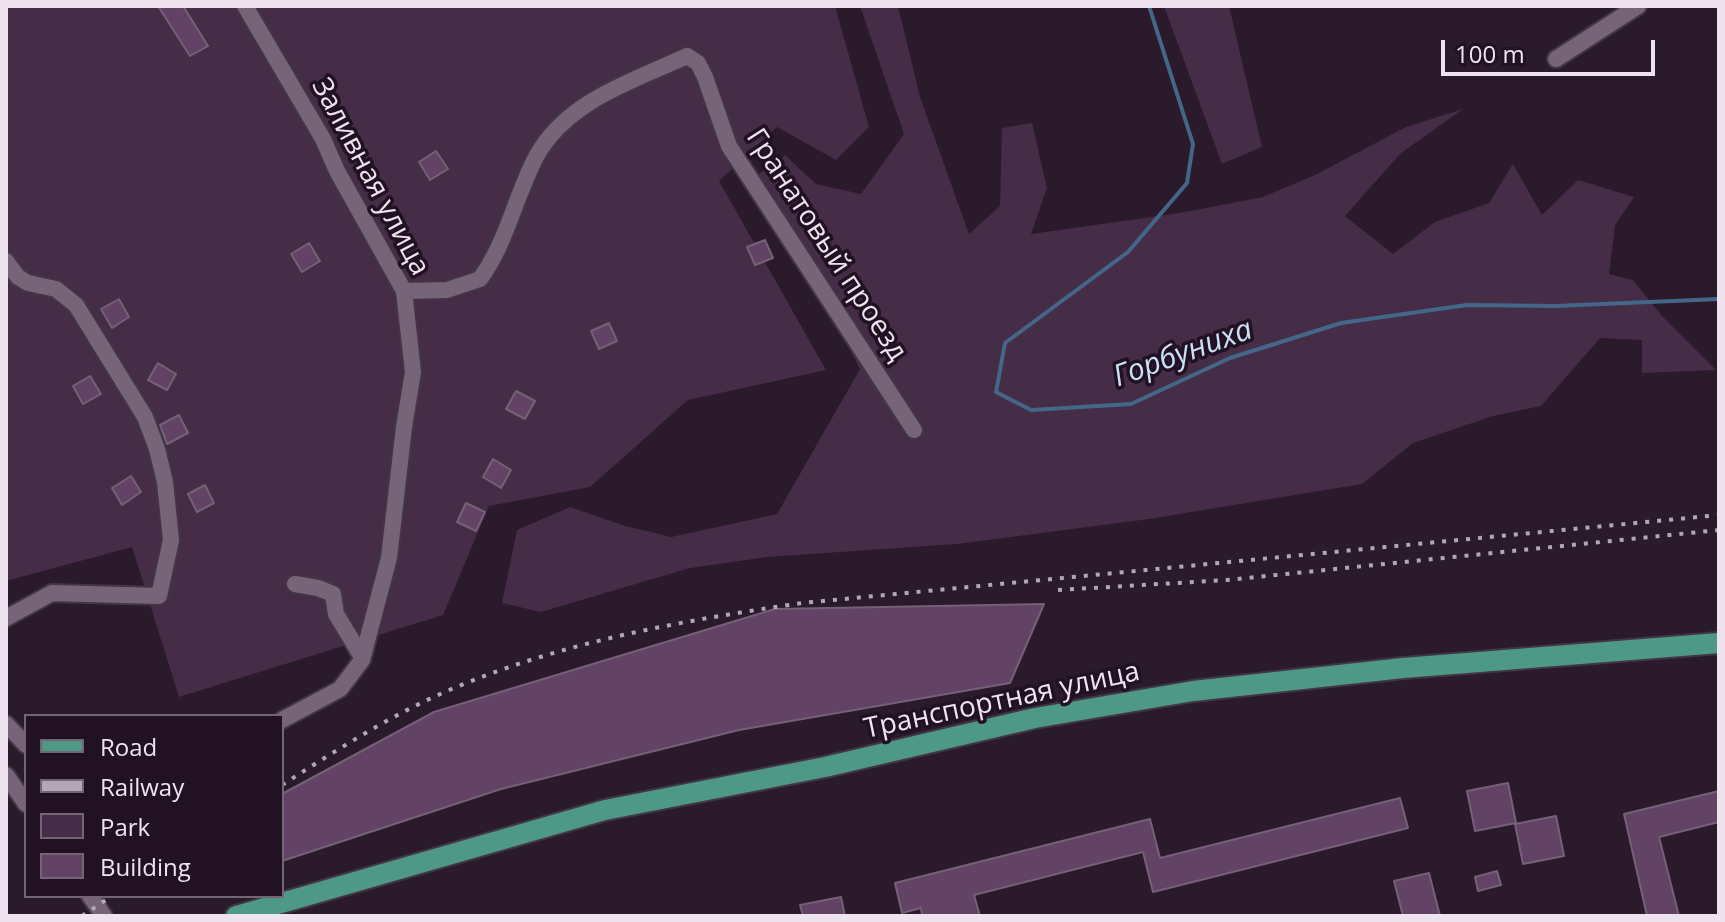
<!DOCTYPE html>
<meta charset="utf-8">
<style>
body{margin:0}
#map{position:relative;width:1725px;height:922px;overflow:hidden;background:#2a1a2c;font-family:"Open Sans",sans-serif}
canvas{display:block}
.frame{position:absolute;inset:0;border:8px solid #eee3ef;pointer-events:none}
.legend{position:absolute;left:24px;top:714px;width:260px;height:184px;box-sizing:border-box;background:#211122;border:2px solid #736574;margin:0;padding:10px 14px;list-style:none;font-size:24px;color:#eee3ef}
.legend li{display:flex;align-items:center;gap:16px;height:40px}
.legend b{width:40px;border:2px solid #736574}
.scale{position:absolute;left:1441px;top:40px;width:214px;height:36px;box-sizing:border-box;border:4px solid #eee3ef;border-top:0;padding-left:10px;font-size:24px;line-height:28px;white-space:nowrap;color:#eee3ef;-webkit-text-stroke:6px #211122;paint-order:stroke}
</style>
<div id="map">
<canvas width="1725" height="922"></canvas>
<div class="frame"></div>
<ul class="legend">
<li><b style="height:10px;background:#4e9886"></b>Road</li>
<li><b style="height:10px;background:#b4a7b5"></b>Railway</li>
<li><b style="height:22px;background:#452c47"></b>Park</li>
<li><b style="height:22px;background:#624265"></b>Building</li>
</ul>
<div class="scale">100 m</div>
</div>
<script>
const c = document.querySelector('canvas').getContext('2d');
c.lineJoin = 'round';
function fill(path, color) { c.fillStyle = color; c.fill(path, 'evenodd'); }
function trace(path, color, width, dash) { c.strokeStyle = color; c.lineWidth = width; c.lineCap = dash ? 'butt' : 'round'; c.setLineDash(dash || []); c.stroke(path); }
function write(font, color, halo, rows, align = 'center') {
  c.font = font + ' "Open Sans",sans-serif'; c.lineWidth = 7; c.setLineDash([]); c.textBaseline = 'middle'; c.strokeStyle = halo; c.fillStyle = color; for (const [text, x, y, turn = 0] of rows) {
    c.save(); c.translate(x, y); c.rotate((+turn || 0) * Math.PI / 180); c.textAlign = isNaN(turn) ? turn : align; if (halo) c.strokeText(text, 0, 0); c.fillText(text, 0, 0); c.restore();
  }
}
fill(new Path2D(`
 M6,6H835L869,127L836,160L777,127L719,181L826,370L688,400L590,487L489,506L443,615L179,697L132,547L6,581Z
 M860,6H898L920,97L969,234L1000,206L1002,128L1032,123L1047,188L1031,234L1180,213L1263,197L1315,175L1406,127L1463,109L1400,154L1345,216L1393,254L1435,222L1489,203L1513,164L1542,215L1578,180L1634,197L1615,225L1609,274L1633,280L1662,316L1716,370L1642,373V340L1600,338L1541,406L1493,416L1413,443L1362,484L1149,519L957,544L767,557L690,568L541,612L502,603L517,530L570,507L622,525L671,537L777,514L860,369L827,304L751,179L785,155L816,184L861,194L904,134Z
 M1164,6H1229L1262,147L1222,164Z`), '#452c47');
trace(new Path2D(`
 M1149,6L1193,144L1187,183L1128,252L1005,343L996,392L1031,410L1131,404L1230,358L1341,323L1467,305L1556,306L1719,299`), '#446789', 4);
const building = new Path2D(`
 M158,6H183L208,46L190,56Z
 M436,151L448,169L430,180L419,162Z
 M765,240L773,258L755,265L747,247Z
 M309,243L320,261L302,272L291,254Z
 M119,299L129,317L112,328L101,309Z
 M609,323L617,341L599,349L591,331Z
 M158,363L176,374L167,390L148,380Z
 M90,376L101,394L83,404L73,386Z
 M516,391L535,401L525,419L506,409Z
 M179,415L188,433L167,444L160,425Z
 M493,459L511,470L501,488L483,477Z
 M131,476L141,492L122,505L112,488Z
 M205,485L214,503L197,512L188,494Z
 M466,503L485,512L476,531L457,522Z
 M1044,604L1010,683L739,730L501,789L282,861V794L434,712L775,609Z
 M1508,783L1516,823L1475,831L1467,791Z
 M1719,791V822L1659,837L1679,916H1647L1624,814Z
 M1400,798L1408,828L1153,892L1143,852L974,895L980,916H922L921,908L902,913L895,883L1150,819L1160,858Z
 M1556,816L1564,856L1523,864L1515,824Z
 M1497,871L1501,885L1478,891L1475,877Z
 M1429,873L1440,916H1403L1394,881Z
 M841,897L845,916H803L800,905Z`);
fill(building, '#624265');
trace(building, '#746176', 2);
const minor = new Path2D(`
 M245,6L323,139L337,171L404,291L413,372L404,427L389,558L362,660L340,689L282,720
 M1556,59L1638,6
 M6,261L18,277L28,283L56,289L76,305L145,417L157,449L165,482L171,540L159,596L52,593L6,618
 M404,291L447,290L480,279C507,242 515,197 536,157C566,101 633,81 687,56L698,63L705,77L729,146L914,430
 M295,584L318,588L333,594L336,614L362,657
 M6,724L26,745
 M6,775L26,804
 M90,896L104,916`);
const major = new Path2D(`
 M236,916L605,810L825,767L1035,718L1193,691L1403,668L1719,643`);
trace(minor, '#423644', 20);
trace(major, '#423644', 24);
trace(minor, '#776479', 16);
trace(major, '#4e9886', 20);
trace(new Path2D(`
 M1058,590L1227,580L1719,530
 M282,785C340,748 400,709 464,684C572,640 687,620 802,603L1719,515
 M82,916L112,896`), '#b4a7b5', 4, [4, 8]);
write('28px', '#eee3ef', '#211122', [
 ["Заливная улица",370,177,62],
 ["Гранатовый проезд",826,245,57],
 ["Транспортная улица",1002,701,-12]
]);
write('italic 30px', '#cae0f7', '#211122', [
 ["Горбуниха",1183,354,-20]
]);
</script>
